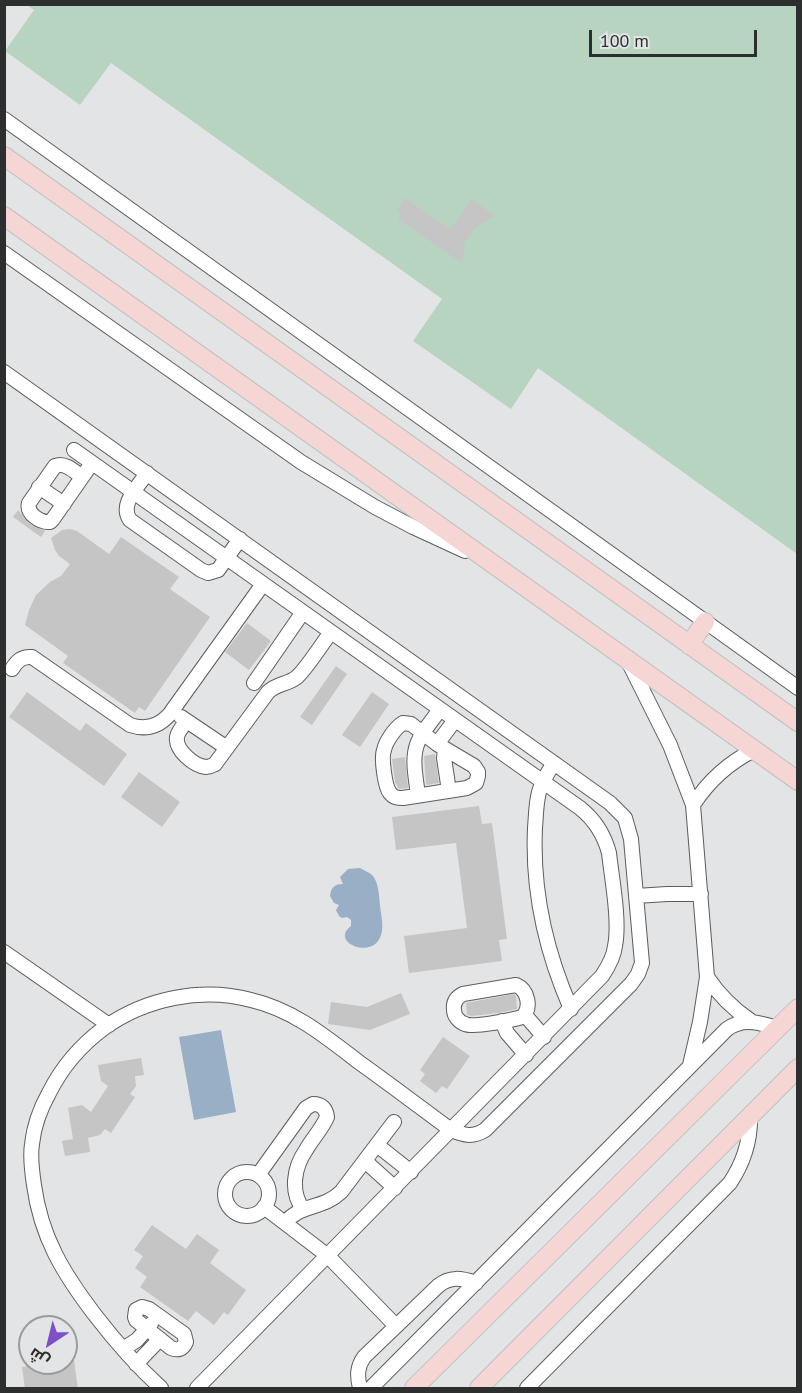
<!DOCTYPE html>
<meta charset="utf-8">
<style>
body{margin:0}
#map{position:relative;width:802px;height:1393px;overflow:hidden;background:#e3e4e5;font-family:"PT Sans",Cairo,sans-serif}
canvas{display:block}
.frame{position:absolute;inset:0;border:6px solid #2d2e2e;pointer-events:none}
.north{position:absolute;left:18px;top:1315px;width:60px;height:60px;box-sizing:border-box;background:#e3e4e5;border:2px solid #9a9b9c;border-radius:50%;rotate:215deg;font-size:16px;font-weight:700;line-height:24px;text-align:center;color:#2d2e2e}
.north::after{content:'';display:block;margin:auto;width:21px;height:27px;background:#7e4fc7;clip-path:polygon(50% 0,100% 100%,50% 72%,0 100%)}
.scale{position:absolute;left:589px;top:30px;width:168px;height:27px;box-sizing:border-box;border:3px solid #2d2e2e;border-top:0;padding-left:8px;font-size:18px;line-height:21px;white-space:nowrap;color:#2d2e2e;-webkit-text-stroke:4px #e3e4e5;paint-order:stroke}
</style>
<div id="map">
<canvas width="802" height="1393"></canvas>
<div class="frame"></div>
<div class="north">ش</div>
<div class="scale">100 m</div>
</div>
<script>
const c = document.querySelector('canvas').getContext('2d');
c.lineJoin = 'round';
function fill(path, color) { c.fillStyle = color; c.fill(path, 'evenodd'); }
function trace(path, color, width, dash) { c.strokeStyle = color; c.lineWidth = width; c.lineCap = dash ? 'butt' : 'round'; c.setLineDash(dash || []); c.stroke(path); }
fill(new Path2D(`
 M27,5H797V554L538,368L511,409L413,341L442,299L111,63L80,105L5,51L34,10Z`), '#b7d4c1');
fill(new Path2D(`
 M360,868C363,870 369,872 372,875C379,882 379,897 380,906C381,915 384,926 381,935C373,961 329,942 351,926V920L347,917L342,918L339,916L336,910L339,905L334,903L330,896C331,887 335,884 343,884L340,877L348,869Z
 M221,1030L236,1112L194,1120L179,1037Z`), '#99afc5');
fill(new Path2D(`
 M405,198L450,230L471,199L495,216L476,227L465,242L462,263L398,219L401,214L396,211Z
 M18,510L30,524L45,531L41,537L13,517Z
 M70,529L77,531L109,554L121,537L179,577L170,589L210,617L145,711L139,707L135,713L63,663L68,656L25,625L29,610L36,595L50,582L61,576L70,564L59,556L55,550L51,538L62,530Z
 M247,623L271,641L249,670L225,652Z
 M336,666L347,674L312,725L300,717Z
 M27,692L80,731L86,723L127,754L104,786L9,717Z
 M372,692L389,704L360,747L342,735Z
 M435,754L439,783L426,785L424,756Z
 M405,757L408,788L399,789L395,782L392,759Z
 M139,772L180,802L162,827L121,797Z
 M479,806L482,824L492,823L507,939L499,940L502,961L409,973L404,936L467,928L456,843L396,850L392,817Z
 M401,993L410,1014L370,1030L328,1024L331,1002L367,1007Z
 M514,994L516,996L517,1009L498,1013L472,1016L467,1015L466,1003Z
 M443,1037L470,1056L447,1089L442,1086L436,1093L420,1081L425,1074L420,1070Z
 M141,1058L144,1075L135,1076L136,1086L130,1094L135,1097L111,1133L105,1129L100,1135L88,1138L90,1152L65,1156L62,1141L73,1139L68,1108L82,1105L91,1112L108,1086L101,1081L98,1065Z
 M152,1225L186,1249L197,1234L219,1250L210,1263L246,1290L228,1315L224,1312L214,1325L196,1311L188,1321L140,1287L147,1277L135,1268L143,1256L134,1250Z
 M74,1360L78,1389H25L22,1367L50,1363H66V1361Z`), '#c5c5c6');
const minor = new Path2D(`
 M4,119L798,688
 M4,253L301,462L375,507L413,527L465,551
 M4,372L610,803L625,818L631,839L642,963L638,974L631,984L485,1130C472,1138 464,1135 451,1130C421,1108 391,1085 360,1063C326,1037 294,1010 251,1000C202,987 146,998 104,1028C81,1045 62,1067 49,1093C40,1109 34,1126 32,1144C30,1157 32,1172 34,1185C41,1237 63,1273 95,1315C115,1341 137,1366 161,1388
 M74,450L580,808C595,820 604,834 609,853C612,880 620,921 615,946C614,957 608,967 602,976L197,1388
 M147,473C138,487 119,504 130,520L201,570L208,573L218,570L240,539
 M82,477C74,471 65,462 55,466L29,503C26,514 41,523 50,522L53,519L92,463
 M39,487L64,504
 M629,663L670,745L693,805L707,977L700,1022L690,1065
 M12,669C17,661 22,656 32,657L130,725C145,730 158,727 169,715L263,584
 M254,683L303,612
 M181,717L227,748
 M187,721C183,726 178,731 177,737C175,750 194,766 206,767C210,767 211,766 215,764L268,692C277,683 287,685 297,677C307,668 322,644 331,632
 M403,723L411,724L437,744L474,766L478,772V776L476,783L467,788L403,798C398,798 394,798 390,793C385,787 381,758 384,750C386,741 395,728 403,723Z
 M437,744L455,720
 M445,749L444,758L449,791
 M554,763C548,772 542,781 539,792C536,803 536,816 535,828C532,891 546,952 571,1009
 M418,795C416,778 411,758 418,742C423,730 433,720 440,709
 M693,805C709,780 728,763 754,750
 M636,896L667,894H701
 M4,952L109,1025
 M707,977C719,995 733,1009 751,1021
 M516,985C528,990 532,1008 522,1017C512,1020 473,1028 465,1024C459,1022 454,1016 454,1010C453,1002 457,997 463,994Z
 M525,1015L544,1037
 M502,1021L507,1033L526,1055
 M377,1145L411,1172
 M365,1161L395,1188
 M225 1194a22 22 0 1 1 44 0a22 22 0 1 1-44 0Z
 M258,1175L306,1108L313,1104C322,1104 326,1109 327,1117C322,1129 312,1139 306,1150C294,1167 290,1192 303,1209
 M264,1207L328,1256L396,1326
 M285,1223C301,1203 322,1210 341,1192L394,1122
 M142,1307L149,1309L184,1334L186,1342C183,1349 178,1351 171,1348L136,1320L135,1317L136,1310Z
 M123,1349L137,1340L151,1324
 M136,1364L160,1339
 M360,1388C357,1376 357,1367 364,1357L438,1286C450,1276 461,1278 476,1283
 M371,1388L727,1029C744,1017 759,1023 778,1028
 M527,1388L730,1183C744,1162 751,1141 750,1115`);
const major = new Path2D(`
 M4,156L798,722
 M4,216L798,781
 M689,645L705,622
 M414,1388L798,1008
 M479,1388L798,1068`);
trace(minor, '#5c5d5e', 16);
trace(major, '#c0c0c0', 20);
trace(minor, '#fff', 14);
trace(major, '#f6d5d5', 18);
</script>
